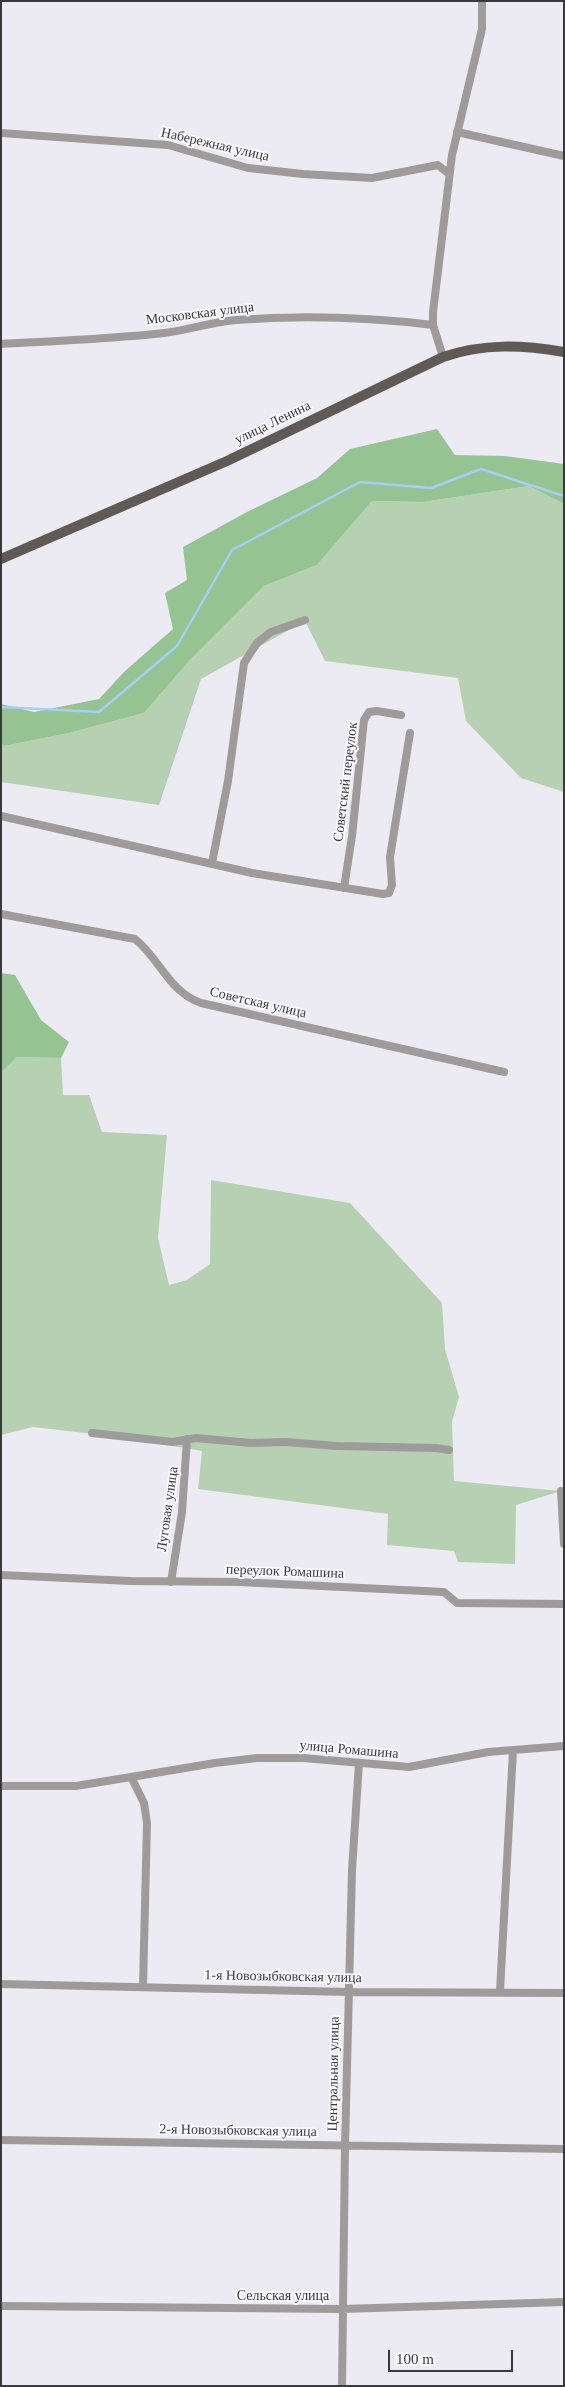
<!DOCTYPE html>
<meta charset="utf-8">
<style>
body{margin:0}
#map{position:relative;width:565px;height:2387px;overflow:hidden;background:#ecebf3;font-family:"Times New Roman",serif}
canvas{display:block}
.frame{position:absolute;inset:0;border:2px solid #3a3a3d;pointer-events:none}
.scale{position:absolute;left:388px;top:2350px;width:125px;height:22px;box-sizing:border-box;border:2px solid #3a3a3d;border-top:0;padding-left:6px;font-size:15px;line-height:18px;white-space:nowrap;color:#3a3a3d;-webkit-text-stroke:4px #f9f9ff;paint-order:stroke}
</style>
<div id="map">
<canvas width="565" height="2387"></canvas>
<div class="frame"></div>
<div class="scale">100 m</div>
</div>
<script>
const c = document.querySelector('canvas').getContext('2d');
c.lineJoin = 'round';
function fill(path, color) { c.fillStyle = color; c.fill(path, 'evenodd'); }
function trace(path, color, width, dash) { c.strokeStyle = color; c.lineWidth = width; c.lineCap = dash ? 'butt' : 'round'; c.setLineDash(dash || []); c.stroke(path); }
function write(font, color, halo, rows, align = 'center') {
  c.font = font + ' "Times New Roman",serif'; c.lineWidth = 4; c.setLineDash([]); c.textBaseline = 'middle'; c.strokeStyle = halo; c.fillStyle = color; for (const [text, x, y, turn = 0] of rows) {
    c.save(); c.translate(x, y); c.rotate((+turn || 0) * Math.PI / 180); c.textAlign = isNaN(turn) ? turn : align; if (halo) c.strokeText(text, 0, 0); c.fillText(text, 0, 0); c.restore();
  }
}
fill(new Path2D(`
 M529,486L564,504V792L521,778L466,721L458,678L325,661L305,621L201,679L159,805L1,782V743L4,746L69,733L144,713L190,660L264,586L317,565L372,501L423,502Z
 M17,1057L61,1058L63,1095H89L102,1132L167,1135L158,1238L169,1285L187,1280L210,1264L211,1180L350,1203L442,1303L445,1349L459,1397L452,1422L454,1481L561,1491L516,1505L515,1564L458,1562L454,1551L387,1545L388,1514L198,1489L202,1451L120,1437L33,1427L1,1435V1073Z`), '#b5d1b2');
fill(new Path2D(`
 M437,429L455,455L505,456L564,464V504L529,486L423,502L372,501L317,565L264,586L190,660L144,713L69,733L4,746L1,743V704L34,712L99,699L125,671L173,629L165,593L187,580L183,547L247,512L317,478L350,449Z
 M1,973L15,975L41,1020L69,1042L61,1058L17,1057L1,1073Z`), '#95c391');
trace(new Path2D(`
 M1,707L99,712L177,646L232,550L360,482L431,488L481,469L564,496`), '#a7cff5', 2.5);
trace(new Path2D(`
 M457,132L564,156
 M1,133L168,145L248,168L303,174L372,178L438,165L449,174
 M1,344C56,341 110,339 164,333C188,330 212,322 236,320C302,315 367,317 433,325
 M443,357L433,325V312L452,155L482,29V1
 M1,816L252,873L383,894L389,893L392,885L390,857L410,733
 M212,863L228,781L244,663L257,643L271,632L305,620
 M344,888L352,836L364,720L369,712L377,711L401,715
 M1,914L135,939C160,959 169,992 201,1003L504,1072
 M92,1433L173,1442L196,1438L251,1443L286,1442L337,1446L436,1448L449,1450
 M561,1491L564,1544
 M1,1575L131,1581L239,1582L444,1592L457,1603L564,1604
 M171,1582L182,1512L187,1439
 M131,1777L215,1763L257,1758H303L409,1767L488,1752L564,1746
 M1,1786H76L131,1777L144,1803L147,1823L143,1987
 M1,1984L349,1992L564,1993
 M500,1991L513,1750
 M1,2140L564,2149
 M1,2306L342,2309L564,2302
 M342,2386L345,2147L352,1870L359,1763`), '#9e9c9a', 8);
trace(new Path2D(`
 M1,559L227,461L443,357C484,343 522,345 564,352`), '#5e5b57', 10);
write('14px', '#3a3a3d', '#f9f9ff', [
 ["Набережная улица",215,145,13],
 ["Московская улица",200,314,-7],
 ["улица Ленина",273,423,-26],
 ["Советский переулок",346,782,-83],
 ["Советская улица",258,1003,13],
 ["Луговая улица",168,1509,-82],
 ["переулок Ромашина",285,1572,2],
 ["улица Ромашина",349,1750,5],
 ["1-я Новозыбковская улица",283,1977,1],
 ["Центральная улица",334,2074,-89],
 ["2-я Новозыбковская улица",238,2131,1],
 ["Сельская улица",283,2296]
]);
</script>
